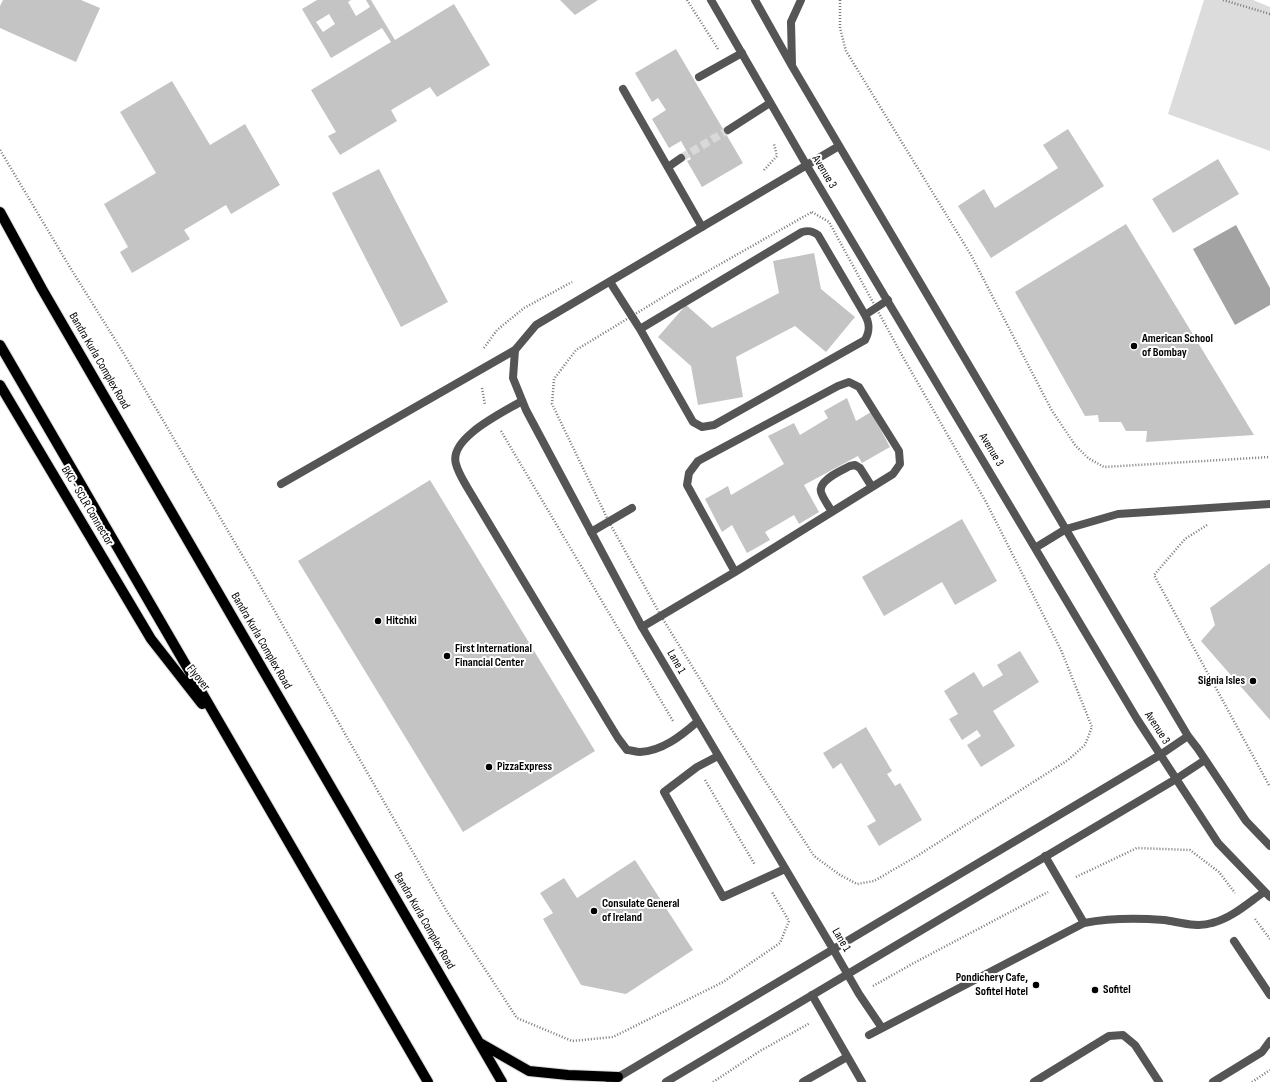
<!DOCTYPE html>
<style>
body{margin:0}
canvas{display:block;background:#fff}
</style>
<canvas width="1270" height="1082"></canvas>
<script>
const c = document.querySelector('canvas').getContext('2d');
c.lineJoin = 'round';
function fill(path, color) { c.fillStyle = color; c.fill(path, 'evenodd'); }
function trace(path, color, width, dash) { c.strokeStyle = color; c.lineWidth = width; c.lineCap = dash ? 'butt' : 'round'; c.setLineDash(dash || []); c.stroke(path); }
function write(font, color, halo, rows, align = 'center') {
  c.font = font + ' "Sofia Sans Condensed",sans-serif'; c.lineWidth = 4; c.setLineDash([]); c.textBaseline = 'middle'; c.strokeStyle = halo; c.fillStyle = color; for (const [text, x, y, turn = 0] of rows) {
    c.save(); c.translate(x, y); c.rotate((+turn || 0) * Math.PI / 180); c.textAlign = isNaN(turn) ? turn : align; if (halo) c.strokeText(text, 0, 0); c.fillText(text, 0, 0); c.restore();
  }
}
fill(new Path2D(`
 M1204,0H1253L1270,7V151L1168,114Z`), '#dcdcdc');
fill(new Path2D(`
 M1236,225L1270,288V305L1235,325L1193,249Z`), '#a3a3a3');
fill(new Path2D(`
 M3,0H81L100,8L76,62L0,28V6Z
 M317,0H351L348,2L356,16L370,7L366,0H371L395,40L454,4L490,65L437,97L430,87L391,110L397,121L340,155L328,136L336,132L311,90L391,42L382,28L331,58L302,9ZM329,14L335,24L323,32L316,22Z
 M560,0H598L575,15Z
 M676,49L743,163L702,187L687,161L691,159L681,141L669,148L652,119L666,110L658,98L652,102L635,73Z
 M172,81L210,145L245,124L280,185L231,214L226,205L184,230L190,239L132,273L120,252L128,247L104,204L156,173L120,112Z
 M1068,129L1104,186L991,258L958,206L984,189L995,208L1058,168L1043,145Z
 M1218,159L1239,194L1173,233L1152,199Z
 M379,169L448,302L401,327L332,193Z
 M1126,224L1254,435L1146,442L1147,431H1126L1121,422H1099L1098,415L1085,416L1015,292Z
 M814,253L821,289L855,317L826,352L795,326L736,357L743,397L698,405L691,366L658,337L686,305L712,328L779,293L773,261Z
 M847,398L856,421L871,412L890,447L862,463L858,456L804,485L819,512L799,524L794,515L765,532L770,540L747,553L732,525L722,532L705,499L728,486L731,495L784,464L768,436L794,423L800,435L828,418L824,411Z
 M430,480L595,751L463,832L298,561Z
 M962,519L997,581L955,605L942,582L884,616L862,577Z
 M1270,563V720L1201,641L1215,625L1210,608Z
 M1020,651L1039,682L993,711L1015,746L981,767L967,745L981,736L977,730L962,740L949,719L958,714L944,691L974,672L983,687L1003,675L997,665Z
 M866,727L892,771L887,774L895,786L900,783L922,820L879,846L867,826L876,821L841,763L833,769L823,753Z
 M635,860L693,950L626,994L581,985L543,919L553,913L540,893L564,878L577,898Z`), '#c4c4c4');
trace(new Path2D(`
 M681,158L728,130`), '#d9d9d9', 8, [8, 4]);
const primary = new Path2D(`
 M0,212L42,289L502,1082
 M0,345L428,1082
 M0,385L151,639L202,704
 M480,1043L529,1071L568,1075L618,1077`);
trace(primary, '#dbdbdb', 12);
trace(new Path2D(`
 M687,0L718,49
 M840,0V28L846,51L971,255L1051,409L1075,445L1088,458L1104,467L1270,457
 M1223,0L1270,14
 M0,150L71,269L124,354L258,582L446,910L517,1018L572,1041L613,1037L723,982L780,943L789,921L772,892
 M764,170L777,156L774,144
 M812,212L829,222L903,357L986,502L1061,650L1092,727L1085,745L1068,760L917,856L874,881L857,884L840,875L814,856L719,710L661,616L609,522L552,404L554,379L576,350L678,288Z
 M484,348L497,330L524,308L572,282
 M482,388L485,405
 M501,431L673,721
 M1207,525L1185,539L1154,575L1270,787
 M705,780L755,865
 M1076,877L1137,848L1190,850L1219,872L1235,893
 M1255,919L1270,939
 M873,986L912,964L1048,892
 M713,1082L760,1051L810,1023
 M1252,1082L1270,1070`), '#777', 2.5, [1, 2]);
trace(new Path2D(`
 M522,401C504,412 448,438 456,464C458,472 463,480 467,487L607,720L618,738L627,750C631,750 636,752 640,752C662,751 681,736 697,722
 M281,484L515,350
 M718,756L697,767L664,792L723,897L785,869
 M1045,856L1084,923
 M1234,941L1270,995
 M833,949L859,994L882,1028
 M812,995L862,1082
 M869,1035L1084,923C1110,918 1137,918 1164,920C1179,922 1197,928 1212,923C1232,918 1248,903 1264,892
 M803,1082L847,1057
 M1034,1082L1109,1036L1123,1035L1135,1045L1159,1082
 M1213,1082L1262,1052L1270,1041`), '#555', 8);
trace(new Path2D(`
 M699,77L742,53
 M623,89L702,227
 M728,130L770,103
 M668,167L681,158
 M610,282L640,329L693,422L702,427L714,425L865,340C870,331 870,324 865,315L818,235C813,231 809,230 802,232L640,329
 M865,315L888,300
 M832,512C829,506 823,499 821,492C818,480 841,471 850,466L855,465L860,468L872,487
 M591,532L632,508
 M642,627L735,572L893,474L900,464L899,451L859,387L849,382L838,386L698,461L689,473L687,485L735,572`), '#555', 8);
trace(new Path2D(`
 M711,0L807,166L1137,719L1218,843L1270,897
 M755,0L792,66L1188,736L1198,749L1246,821L1270,846
 M792,65L791,22L801,0
 M1035,548L1066,529L1118,514L1270,504
 M833,949L642,627L526,410L513,378L515,350L536,325L839,146
 M610,1082L1160,755L1188,736
 M666,1082L1176,779L1205,760`), '#555', 8);
trace(primary, '#000', 10);
for (const [x, y, r, color] of [
 [1134,346,4,"#000"],
 [378,621,4,"#000"],
 [447,656,4,"#000"],
 [1253,681,4,"#000"],
 [489,767,4,"#000"],
 [594,911,4,"#000"],
 [1036,985,4,"#000"],
 [1095,990,4,"#000"]
]) { const dot = new Path2D(); dot.arc(x, y, r, 0, 2 * Math.PI); c.fillStyle = color; c.fill(dot); trace(dot, '#fff', 1.5); }
write('12px', '#000', '#fff', [
 ["Avenue 3",824,172,59],
 ["Bandra Kurla Complex Road",99,361,60],
 ["Avenue 3",991,450,59],
 ["BKC - SCLR Connector",87,506,59],
 ["Bandra Kurla Complex Road",261,641,60],
 ["Lane 1",676,662,60],
 ["Flyover",198,678,51],
 ["Avenue 3",1157,728,57],
 ["Bandra Kurla Complex Road",424,921,60],
 ["Lane 1",841,940,59]
]);
write('bold 12px', '#000', '#fff', [
 ["American School",1142,339],
 ["of Bombay",1142,353],
 ["Hitchki",386,621],
 ["First International",455,649],
 ["Financial Center",455,663],
 ["Signia Isles",1245,681,"right"],
 ["PizzaExpress",497,767],
 ["Consulate General",602,904],
 ["of Ireland",602,918],
 ["Pondichery Cafe,",1028,978,"right"],
 ["Sofitel Hotel",1028,992,"right"],
 ["Sofitel",1103,990]
], 'left');
</script>
